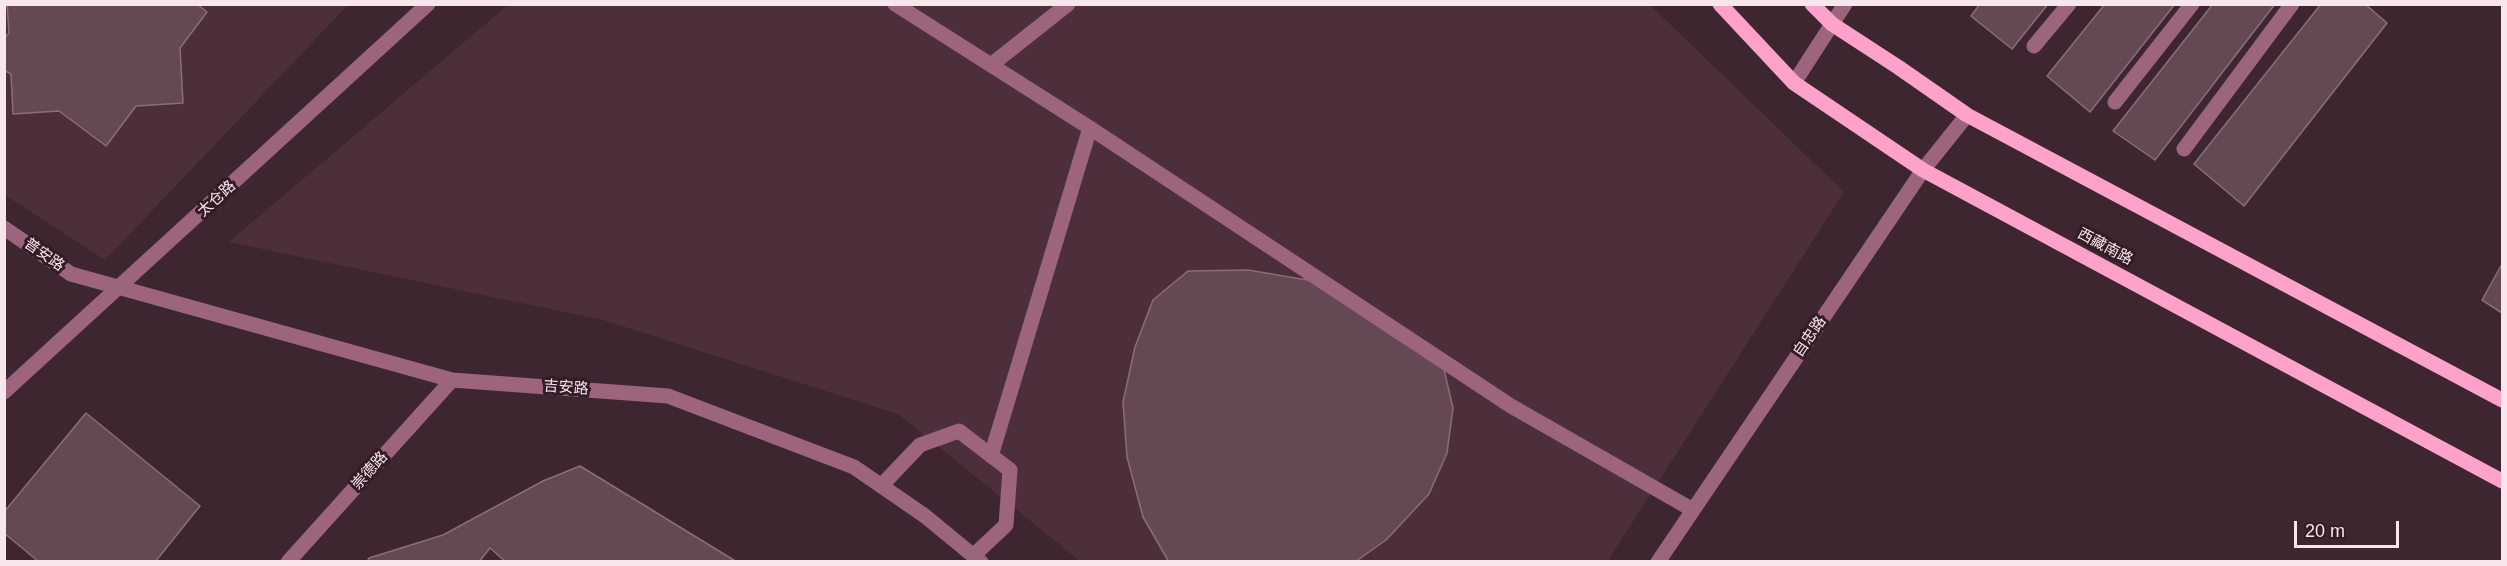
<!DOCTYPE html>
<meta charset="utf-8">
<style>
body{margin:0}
#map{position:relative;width:2507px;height:566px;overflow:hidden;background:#3e2630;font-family:Helvetica,sans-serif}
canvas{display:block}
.frame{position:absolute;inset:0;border:6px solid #f7e6ec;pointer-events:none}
.scale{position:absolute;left:2294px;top:521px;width:105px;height:27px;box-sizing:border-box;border:3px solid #f7e6ec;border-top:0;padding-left:8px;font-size:18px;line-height:21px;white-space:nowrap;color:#f7e6ec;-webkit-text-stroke:4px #341c26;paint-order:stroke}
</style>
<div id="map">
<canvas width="2507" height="566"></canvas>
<div class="frame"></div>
<div class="scale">20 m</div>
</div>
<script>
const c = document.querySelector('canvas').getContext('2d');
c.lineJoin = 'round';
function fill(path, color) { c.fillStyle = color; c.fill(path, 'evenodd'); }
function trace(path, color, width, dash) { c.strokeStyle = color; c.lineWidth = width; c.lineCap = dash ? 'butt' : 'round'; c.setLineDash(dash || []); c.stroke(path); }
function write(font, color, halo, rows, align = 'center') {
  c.font = font + ' Helvetica,"Noto Sans SC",sans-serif'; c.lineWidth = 6; c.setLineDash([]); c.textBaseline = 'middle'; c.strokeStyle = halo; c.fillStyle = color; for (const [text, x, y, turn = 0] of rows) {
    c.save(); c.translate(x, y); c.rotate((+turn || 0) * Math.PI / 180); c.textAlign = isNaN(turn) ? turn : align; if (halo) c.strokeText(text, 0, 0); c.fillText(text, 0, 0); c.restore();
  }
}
fill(new Path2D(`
 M509,4L1650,5L1844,192L1607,562L1080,561L898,414L603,320L229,242Z
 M4,5H348L105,260L5,195Z`), '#4d2f3c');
const building = new Path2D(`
 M7,4H197L207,12L180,48L183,103L136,106L106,146L59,111L13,114L11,74L4,70V39L9,33Z
 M1980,4H2048L2012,49L1971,16Z
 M2105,4H2175L2090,112L2047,76Z
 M2213,4H2275L2155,160L2113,131Z
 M2321,4H2365L2387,23L2244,206L2194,164Z
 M2502,264V313L2482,300Z
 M1248,270L1325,283L1442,361L1453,408L1447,453L1429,494L1386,540L1355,562H1169L1143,517L1127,457L1123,402L1135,347L1153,300L1188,271Z
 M86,413L200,506L155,562H39L4,533V512Z
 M580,466L737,562H367L369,558L443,535L543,481Z
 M490,548L506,562H479Z`);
fill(building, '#644954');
trace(building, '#8b6d79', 1.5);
trace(new Path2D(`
 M895,4L1090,128L1511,406L1693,510
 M2034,46L2069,4
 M991,65L1068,4
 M1794,83L1845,4
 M2115,102L2192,4
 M2184,149L2292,4
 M4,228L71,274L452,380L668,396L854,467L925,516L981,562
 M4,392L428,4
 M991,456L1090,128
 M881,486L920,445L959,431L1010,470L1006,525L974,555
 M288,562L452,380
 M1658,562L1923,170L1967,115`), '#9d657d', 15);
trace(new Path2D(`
 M1720,4L1794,83L1923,170L2502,481
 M1812,4L1832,24L1898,67L1967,115L2502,400`), '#ffa2cb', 15);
write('15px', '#f7e6ec', '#341c26', [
 ["太仓路",217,199,-43],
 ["西藏南路",2105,247,28],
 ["普安路",44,255,35],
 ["自忠路",1810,337,-56],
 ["吉安路",566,388,4],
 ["崇德路",370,471,-48]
]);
</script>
